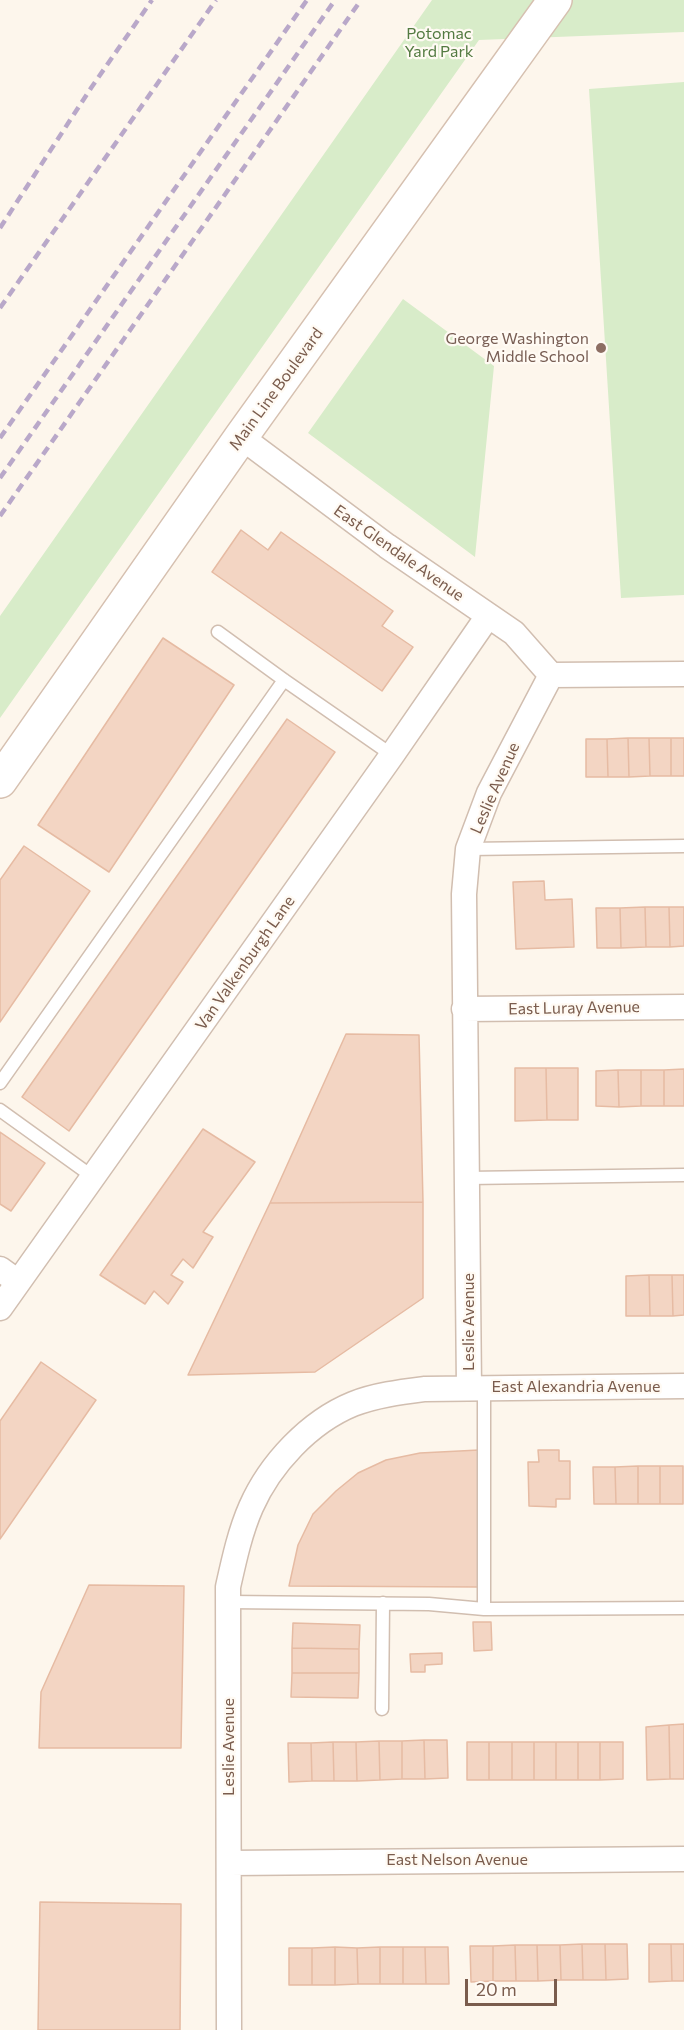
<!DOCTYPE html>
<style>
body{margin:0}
#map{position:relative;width:684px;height:2030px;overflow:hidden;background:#fdf6ec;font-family:Commissioner,sans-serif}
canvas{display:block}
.scale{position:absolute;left:465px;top:1979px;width:92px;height:27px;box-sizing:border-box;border:3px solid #7a5c4d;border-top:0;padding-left:8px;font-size:18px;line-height:21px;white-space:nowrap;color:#7a5c4d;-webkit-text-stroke:4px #fffaf3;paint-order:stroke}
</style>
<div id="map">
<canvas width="684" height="2030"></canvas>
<div class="scale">20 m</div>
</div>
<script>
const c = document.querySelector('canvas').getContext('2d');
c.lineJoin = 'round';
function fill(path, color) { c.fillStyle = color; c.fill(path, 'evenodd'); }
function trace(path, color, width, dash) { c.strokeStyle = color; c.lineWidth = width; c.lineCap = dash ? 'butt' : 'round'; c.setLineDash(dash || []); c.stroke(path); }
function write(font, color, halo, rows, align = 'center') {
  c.font = font + ' Commissioner,sans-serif'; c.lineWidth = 4.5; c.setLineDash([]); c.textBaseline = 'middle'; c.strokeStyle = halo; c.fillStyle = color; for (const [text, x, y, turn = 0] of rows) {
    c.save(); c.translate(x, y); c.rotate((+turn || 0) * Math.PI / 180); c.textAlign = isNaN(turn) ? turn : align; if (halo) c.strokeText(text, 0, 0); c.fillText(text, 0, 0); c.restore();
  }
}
fill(new Path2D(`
 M432,0H684V32L479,40L0,718V616Z
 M684,82V595L621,598L589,89Z
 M403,299L494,366L475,557L308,433Z`), '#d8ecc9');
const building = new Path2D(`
 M241,530L268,550L281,532L393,611L382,626L413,647L382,691L212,572Z
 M163,638L234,685L109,872L38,825Z
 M287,719L335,752L69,1131L22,1097Z
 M628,738L629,777H608L607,739Z
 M628,738H649L650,776L629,777Z
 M649,738H671V776H650Z
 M671,738H684V776H671Z
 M586,739H607L608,777H586Z
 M24,846L90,891L0,1022V880Z
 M544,881L545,900L572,899L574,947L516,949L513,882Z
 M645,907L646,947L621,948L620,908Z
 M645,907H669L670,947H646Z
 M669,907H684V946L670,947Z
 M596,908H620L621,948H597Z
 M346,1034L419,1035L423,1202L270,1203Z
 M515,1068H546L547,1120L515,1121Z
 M546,1068H578V1120H547Z
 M684,1069V1106H664V1070Z
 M618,1070L619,1107L596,1106V1071Z
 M618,1070H641V1106L619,1107Z
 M641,1070H664V1106H641Z
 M203,1129L255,1162L203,1232L213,1237L193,1268L183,1259L171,1275L183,1282L168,1304L154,1291L145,1304L100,1275Z
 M0,1132L45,1163L11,1211L0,1204Z
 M423,1202V1298L315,1372L188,1375L270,1203Z
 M649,1275L650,1316H626V1276Z
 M649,1275H672L673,1316H650Z
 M672,1275H684V1315L673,1316Z
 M41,1362L96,1400L0,1539V1421Z
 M479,1450L478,1587L289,1586L298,1545L313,1514L336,1491L358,1473L386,1460L420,1453Z
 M538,1450H559V1461H570V1499H556V1507L529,1506L528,1462H539Z
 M638,1466V1504H616L615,1467Z
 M638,1466H660V1504H638Z
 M660,1466H683V1504H660Z
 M593,1467H615L616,1504H594Z
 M89,1585L184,1586L181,1748H39L41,1692Z
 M473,1622H491L492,1650L474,1651Z
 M293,1623L360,1625L359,1649L292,1648Z
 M292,1648L359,1649V1673H292Z
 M442,1653V1664L425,1665V1672H411L410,1654Z
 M292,1673H359L358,1698L291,1697Z
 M684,1724V1779H670L669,1725Z
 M669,1725L670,1779L647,1780L646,1727Z
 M424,1740H447L448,1778L425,1779Z
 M424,1740L425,1779H402V1741Z
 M379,1741L380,1780L357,1781L356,1742Z
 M379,1741H402V1779L380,1780Z
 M333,1742L334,1781H312L311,1743Z
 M333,1742H356L357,1781H334Z
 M467,1742H489V1780H467Z
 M489,1742H512V1780H489Z
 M512,1742H534V1780H512Z
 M534,1742H556V1780H534Z
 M556,1742H578V1780H556Z
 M578,1742H600V1780H578Z
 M600,1742H623V1779L600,1780Z
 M288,1743H311L312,1781L289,1782Z
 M40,1902L181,1904L180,2030H38Z
 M582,1944L583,1980H561L560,1945Z
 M582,1944H605L606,1980H583Z
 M605,1944H627L628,1979L606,1980Z
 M649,1944H671L672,1981L649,1982Z
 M671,1944H684V1981H672Z
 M515,1945L516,1981H493V1946Z
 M515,1945H537L538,1981H516Z
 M537,1945H560L561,1980L538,1981Z
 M470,1946H493V1981L471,1982Z
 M335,1947V1985H312V1948Z
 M335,1947L357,1948L358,1984L335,1985Z
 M380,1947V1984H358L357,1948Z
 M380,1947H403V1984H380Z
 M403,1947H425L426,1984H403Z
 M425,1947H448L449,1984H426Z
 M289,1948H312V1985H289Z`);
fill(building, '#f3d5c3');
trace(building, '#e6bba3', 1.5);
const lane = new Path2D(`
 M218,632L284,680L392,755
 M468,849L684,846
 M0,1083L284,680
 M0,1110L93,1177
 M467,1178L684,1175
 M484,1388V1609
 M228,1602L429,1604L484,1609L684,1608
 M382,1709L383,1603`);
const street = new Path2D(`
 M241,437L387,546L514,633L551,675
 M464,1009L684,1007
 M0,1269L18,1282
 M0,1308L392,755L488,616
 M469,1388L464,894L468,849L489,793L551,675L684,674
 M230,1863L684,1859
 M229,2030L228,1587C234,1560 240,1532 251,1507C270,1464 309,1422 353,1404C376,1395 401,1392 425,1389L684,1386`);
const secondary = new Path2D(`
 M0,781L241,437L555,0`);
trace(lane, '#d1beb0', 15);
trace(street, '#d1beb0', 27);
trace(secondary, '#d6c0b0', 36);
trace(lane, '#fff', 12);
trace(street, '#fff', 24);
trace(secondary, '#fff', 33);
trace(new Path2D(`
 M0,228L91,88L152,0
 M0,308L216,0
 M0,438L307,0
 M0,478L335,0
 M0,516L361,0`), '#b9a8c9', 4.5, [9, 6]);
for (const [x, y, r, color] of [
 [601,348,6,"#8d6e63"]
]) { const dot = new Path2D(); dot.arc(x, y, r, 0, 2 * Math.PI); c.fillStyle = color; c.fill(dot); trace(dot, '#fffaf3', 2); }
write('16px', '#537a41', '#fffaf3', [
 ["Potomac",439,34],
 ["Yard Park",439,52]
]);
write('16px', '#785e54', '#fffaf3', [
 ["George Washington",589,339],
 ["Middle School",589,357]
], 'right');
write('16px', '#7a5c4d', '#fffaf3', [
 ["Main Line Boulevard",276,389,-54],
 ["East Glendale Avenue",399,553,35],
 ["Leslie Avenue",495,788,-66],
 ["Van Valkenburgh Lane",245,963,-55],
 ["East Luray Avenue",574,1008,-1],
 ["Leslie Avenue",469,1322,-90],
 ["East Alexandria Avenue",576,1387],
 ["Leslie Avenue",229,1747,-90],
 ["East Nelson Avenue",457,1860]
]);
</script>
